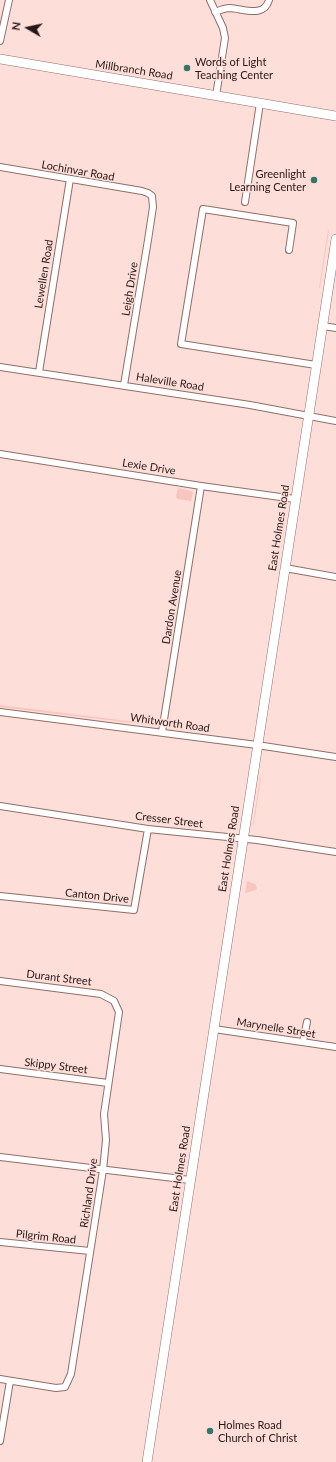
<!DOCTYPE html>
<style>
body{margin:0}
#map{position:relative;width:336px;height:1462px;overflow:hidden;background:#feded9;font-family:Lato,sans-serif}
canvas{display:block}
.north{position:absolute;left:8px;top:8px;width:40px;height:40px;-webkit-text-stroke:3px #feded9;paint-order:stroke;rotate:279deg;font-size:11px;font-weight:700;line-height:16px;text-align:center;color:#251715}
.north::after{content:'';display:block;margin:auto;width:14px;height:18px;background:#251715;clip-path:polygon(50% 0,100% 100%,50% 72%,0 100%)}
</style>
<div id="map">
<canvas width="336" height="1462"></canvas>
<div class="north">N</div>
</div>
<script>
const c = document.querySelector('canvas').getContext('2d');
c.lineJoin = 'round';
function fill(path, color) { c.fillStyle = color; c.fill(path, 'evenodd'); }
function trace(path, color, width, dash) { c.strokeStyle = color; c.lineWidth = width; c.lineCap = dash ? 'butt' : 'round'; c.setLineDash(dash || []); c.stroke(path); }
function write(font, color, halo, rows, align = 'center') {
  c.font = font + ' Lato,sans-serif'; c.lineWidth = 3; c.setLineDash([]); c.textBaseline = 'middle'; c.strokeStyle = halo; c.fillStyle = color; for (const [text, x, y, turn = 0] of rows) {
    c.save(); c.translate(x, y); c.rotate((+turn || 0) * Math.PI / 180); c.textAlign = isNaN(turn) ? turn : align; if (halo) c.strokeText(text, 0, 0); c.fillText(text, 0, 0); c.restore();
  }
}
fill(new Path2D(`
 M328,230H329L320,288H319Z
 M178,488L191,491L193,493L191,501L177,499L176,496Z
 M0,705L151,724L155,725H149L0,707Z
 M260,777L261,778L253,829V824Z
 M247,881L255,884L257,888L256,890L245,893Z`), '#f8c6be');
const minor = new Path2D(`
 M210,0L223,28L225,38L216,96
 M215,12C220,10 225,8 230,8C244,9 264,18 269,0
 M0,41L9,0
 M0,167L142,191L148,193L152,196L153,207L148,240L124,385
 M245,202L260,103
 M289,250L293,223L203,209L181,344L316,365
 M323,326L336,328
 M0,367L250,405L336,421
 M39,372L70,179
 M0,454L201,486L295,499
 M285,568L336,577
 M0,712L257,745L336,757
 M162,732L201,486
 M0,806L148,829L257,840L336,852
 M0,896L134,910L148,829
 M0,981L101,994L114,1001L119,1012L104,1114L106,1140L103,1170L71,1374L65,1387L56,1388L0,1379
 M214,1029L336,1047
 M303,1042L307,1022
 M0,1069L108,1083
 M0,1157L190,1180
 M0,1242L90,1251
 M0,1441L10,1381`);
const secondary = new Path2D(`
 M0,59L336,116
 M147,1462L336,239`);
trace(minor, '#916e68', 8);
trace(secondary, '#916e68', 10);
trace(minor, '#fff', 6);
trace(secondary, '#fff', 9);
for (const [x, y, r, color] of [
 [187,68,4,"#33776a"],
 [314,180,4,"#33776a"],
 [210,1431,4,"#33776a"]
]) { const dot = new Path2D(); dot.arc(x, y, r, 0, 2 * Math.PI); c.fillStyle = color; c.fill(dot); trace(dot, '#feded9', 1.5); }
write('11px', '#251715', '#feded9', [
 ["Words of Light",195,62],
 ["Teaching Center",195,75],
 ["Greenlight",306,174,"right"],
 ["Learning Center",306,187,"right"],
 ["Holmes Road",218,1425],
 ["Church of Christ",218,1438]
], 'left');
write('11px', '#251715', '#feded9', [
 ["Millbranch Road",134,70,9],
 ["Lochinvar Road",78,171,10],
 ["Lewellen Road",44,274,-81],
 ["Leigh Drive",130,289,-81],
 ["Haleville Road",170,382,9],
 ["Lexie Drive",149,467,9],
 ["East Holmes Road",279,528,-81],
 ["Dardon Avenue",172,607,-81],
 ["Whitworth Road",170,723,8],
 ["Cresser Street",169,820,7],
 ["East Holmes Road",229,849,-81],
 ["Canton Drive",97,896,6],
 ["Durant Street",59,978,7],
 ["Marynelle Street",276,1028,9],
 ["Skippy Street",56,1066,7],
 ["East Holmes Road",180,1169,-81],
 ["Richland Drive",89,1193,-82],
 ["Pilgrim Road",46,1237,6]
]);
</script>
